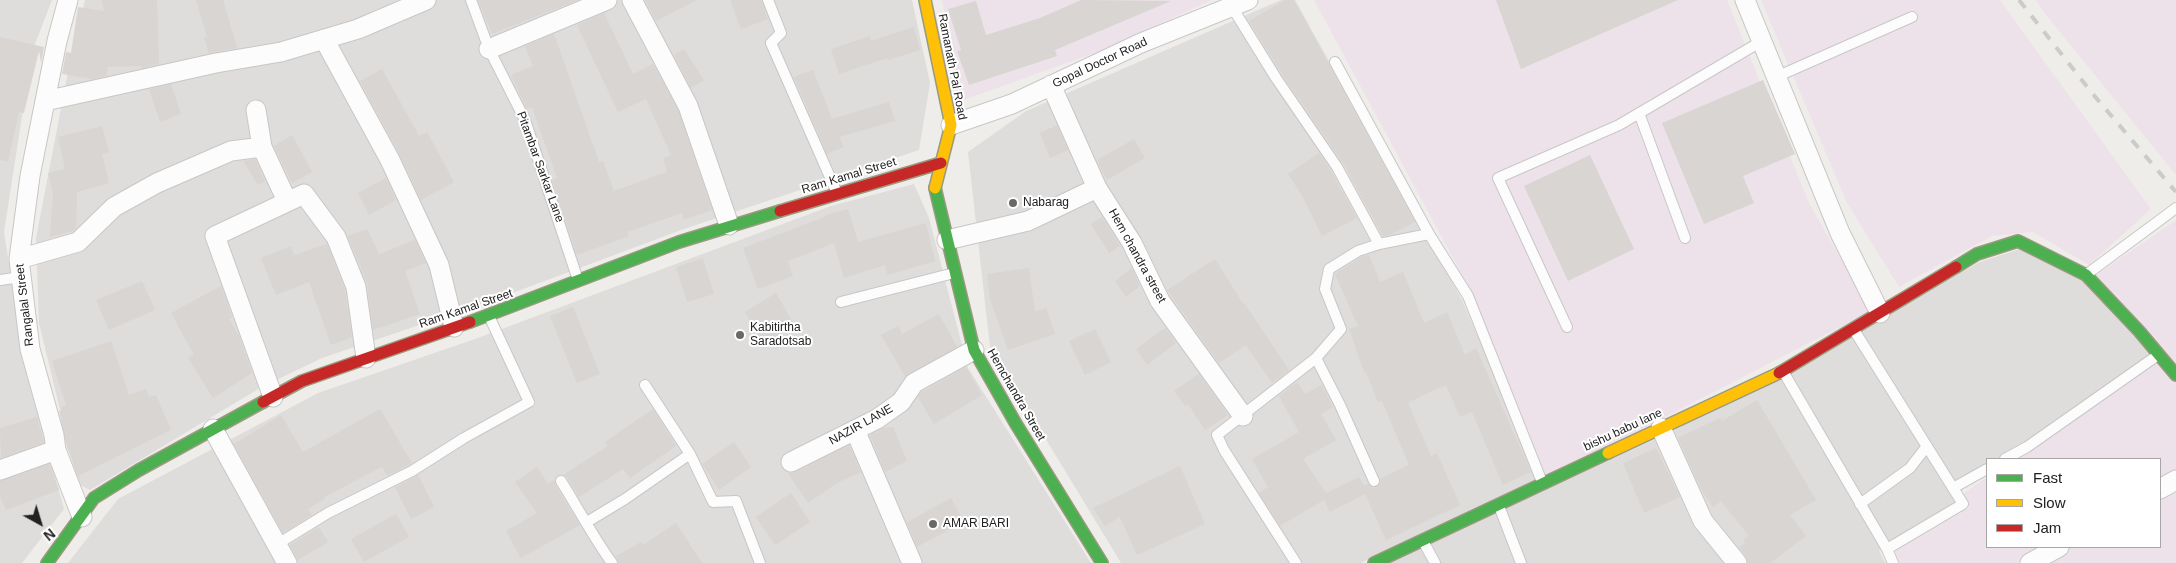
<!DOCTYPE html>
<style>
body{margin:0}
#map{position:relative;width:2176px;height:563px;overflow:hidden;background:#efedea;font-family:Helvetica,sans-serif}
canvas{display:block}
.legend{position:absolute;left:1986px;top:458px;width:175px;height:90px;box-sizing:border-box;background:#fff;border:1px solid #a6a6a6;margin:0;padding:6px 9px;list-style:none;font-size:15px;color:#212121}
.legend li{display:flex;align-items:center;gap:10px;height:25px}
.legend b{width:25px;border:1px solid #a6a6a6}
.north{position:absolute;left:15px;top:498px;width:50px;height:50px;-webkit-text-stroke:4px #fff;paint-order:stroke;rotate:141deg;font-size:14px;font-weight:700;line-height:20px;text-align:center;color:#212121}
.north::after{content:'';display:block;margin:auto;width:18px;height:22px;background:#212121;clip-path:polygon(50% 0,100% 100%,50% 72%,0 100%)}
</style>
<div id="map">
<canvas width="2176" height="563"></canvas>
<ul class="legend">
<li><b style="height:6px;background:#4caf50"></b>Fast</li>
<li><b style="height:6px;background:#ffc107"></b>Slow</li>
<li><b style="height:6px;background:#c62828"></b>Jam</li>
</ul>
<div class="north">N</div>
</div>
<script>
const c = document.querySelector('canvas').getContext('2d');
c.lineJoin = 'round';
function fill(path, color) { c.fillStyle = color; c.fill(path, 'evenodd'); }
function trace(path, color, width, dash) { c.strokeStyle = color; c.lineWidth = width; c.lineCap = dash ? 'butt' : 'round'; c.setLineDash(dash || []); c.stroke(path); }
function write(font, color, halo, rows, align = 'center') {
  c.font = font + ' Helvetica,sans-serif'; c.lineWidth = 4; c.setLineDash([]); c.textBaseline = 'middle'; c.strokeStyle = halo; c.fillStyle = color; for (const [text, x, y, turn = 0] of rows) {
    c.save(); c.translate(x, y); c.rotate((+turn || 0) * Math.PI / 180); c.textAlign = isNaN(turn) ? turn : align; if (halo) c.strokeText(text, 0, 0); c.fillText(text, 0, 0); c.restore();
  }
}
fill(new Path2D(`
 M0,0H52L32,52L4,232L26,373L64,509L22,563H0Z
 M85,0H912L930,83L919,150L684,229L499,298L322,358L260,388L90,490L78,484L39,323L36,238L68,72Z
 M1281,0H1295L1462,300L1540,481L1360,563H1121L990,347L968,152L1026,111Z
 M914,184L929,218L968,368L1091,563H68L118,499L318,393L475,339L831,206Z
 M2020,249L2086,283L2152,355L2037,435L1998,459H1987V466L1950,489L1959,505L1879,550L1885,563H1386L1671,432L1980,262Z`), '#dedddb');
fill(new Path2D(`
 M942,0H1212L1100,51L961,101Z
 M1314,0H1727L1809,203L1871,311L1547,478L1475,299Z
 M1761,0H2000L2151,209L2089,265L2033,232L1992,236L1899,287L1847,203Z
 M2036,0H2176V175L2042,10Z
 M2176,220V563H1900L1895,552L1969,508L1964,493L1987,477V547H2160V459H2014L2164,355L2096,275Z`), '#ede2e9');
fill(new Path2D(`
 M102,0H157L159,64L142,68L141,66L108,67L106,76L93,79L62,74L66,52L71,53L78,7L104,11Z
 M196,0H223L237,48L209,53L204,38L207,37Z
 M478,0H578L492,34Z
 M645,0H697L656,21Z
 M730,0H761L768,19L741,29Z
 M1081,0L1171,1L1055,50L1057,56L969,85L957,51L961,50L948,9L976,1L986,35L1040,18Z
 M1285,0H1294L1415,222L1390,235L1383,236L1343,163L1282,74L1249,21Z
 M1496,0H1678L1521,69Z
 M604,13L633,74L653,64L678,110L712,210L684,220L682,213L627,232L629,236L577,255L552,180L557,178L532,107L527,109L511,75L533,66L525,46L554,34L599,162L603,161L614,191L667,172L663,158L671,155L646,99L618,112L577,25Z
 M914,27L920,50L888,60L887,58L839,74L831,49L870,36L871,41Z
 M0,37L44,47L41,63L39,51L24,113L19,112L8,161L0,160Z
 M684,49L704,80L691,88L674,55Z
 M382,69L419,136L427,132L454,182L421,200L400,155L360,81Z
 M813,70L832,119L889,102L895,121L839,137L844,147L827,154L794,77Z
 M1763,80L1795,154L1743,176L1754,203L1704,224L1662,123Z
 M171,84L181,114L160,122L149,89Z
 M1057,125L1068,150L1050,158L1040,133Z
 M102,126L109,152L102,154L109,183L77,192L76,228L73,231L50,237L53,194L48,173L65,169L58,137Z
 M292,135L312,172L292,183L274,146Z
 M1134,139L1145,158L1107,180L1097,160Z
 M1319,153L1331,171L1357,218L1322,236L1303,197L1288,174Z
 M1590,155L1634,249L1568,281L1524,186Z
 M255,159L265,181L258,185L243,161Z
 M386,178L396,200L369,215L358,193Z
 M848,209L858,242L926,223L935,261L887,275L885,265L844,278L834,243L788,261L793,276L758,289L743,248L827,216L826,215Z
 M1102,217L1120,246L1109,253L1091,224Z
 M367,229L379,254L415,240L426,263L405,271L420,314L373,330L367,283L348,236Z
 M327,244L345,290L352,337L331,345L309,282L276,295L261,258L291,246L294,255Z
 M1369,255L1380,282L1403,272L1424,323L1447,312L1465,355L1476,348L1531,472L1503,485L1472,412L1460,417L1446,385L1423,395L1408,403L1431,456L1437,453L1460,505L1386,540L1365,494L1330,512L1324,500L1280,526L1259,493L1268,487L1252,459L1299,432L1279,396L1297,382L1305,394L1322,385L1333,407L1321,414L1336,440L1303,459L1326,493L1359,477L1364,486L1368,484L1373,488L1376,487L1380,485V479L1409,465L1382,401L1378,402L1366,372H1364L1349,329L1358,326L1335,274L1361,257Z
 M703,258L714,294L687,302L676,267Z
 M1215,259L1243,304L1244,303L1289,370L1272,383L1246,345L1219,363L1167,290Z
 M1029,268L1035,312L1046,308L1055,334L1008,350L990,299L987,274Z
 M1132,268L1140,286L1126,297L1115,281Z
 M142,281L155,310L109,330L96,300Z
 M221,286L232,317L229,319L239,336L252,373L213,398L188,358L194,355L171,313Z
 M776,293L795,326L764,344L745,312Z
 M573,307L600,374L577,383L550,316Z
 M939,314L957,347L905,376L881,335L898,326L902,334Z
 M1165,328L1176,343L1147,365L1136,349Z
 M1095,329L1111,362L1085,375L1069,341Z
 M111,341L129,395L146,389L149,397L156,395L171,430L78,476L67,447L59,411L62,410L61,407L66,405L52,361Z
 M966,367L982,395L934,424L918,397L922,392Z
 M1199,374L1228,415L1205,430L1188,404L1185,406L1174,391Z
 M1757,400L1816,500L1790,515L1806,536L1770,563H1748L1746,556L1739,547L1745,543L1743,540L1749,536L1721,501L1713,507L1701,489L1678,438L1720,418L1722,421Z
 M380,409L412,463L389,475H387L382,467L324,497L325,499L308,509L312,515L283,533L234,444L281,415L303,452Z
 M653,409L676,446L630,478L623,469L579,497L567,477L563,475L608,446L605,442Z
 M37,417L44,442L1,458L0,428Z
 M893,427L907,461L885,472L870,435L884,428Z
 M734,442L751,467L719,490L702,464Z
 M849,445L861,472L837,483L808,503L788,473L796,472Z
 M1656,448L1680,497L1644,513L1623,463Z
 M49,464L59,490L6,510L0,496V481Z
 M1180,466L1205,524L1137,555L1120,517L1105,526L1093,508Z
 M537,467L548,484L554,480L555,485L580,525L521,558L506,531L537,513L515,482Z
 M418,475L434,507L411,519L395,487Z
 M791,493L810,522L775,545L756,517Z
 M951,498L964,522L917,547L907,522Z
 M396,514L409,537L364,562L351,539Z
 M676,523L702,563H619L616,556L641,542L643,545Z
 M319,527L328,542L298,560L290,545Z`), '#d8d5d2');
const lane = new Path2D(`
 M471,0L489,49L525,120L578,280
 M768,0L781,33L771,43L837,193
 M1232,7L1276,78L1337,167L1379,244
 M1335,62L1429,234L1468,296L1542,482
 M1776,77L1912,17
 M1639,113L1685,238
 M2087,274L2176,208
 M0,280L21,277
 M841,302L954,273
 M1567,327L1498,178L1619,125L1762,41
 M1854,330L1963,504L1887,549L1893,563
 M1316,358L1340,405L1374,481
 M1784,373L1887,549
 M645,385L690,454L713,502L736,501L760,563
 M2005,459L2027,447L2158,355
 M561,481C578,508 593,537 612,563
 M1953,488L1987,469
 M1860,504L1910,468L1927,446
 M1499,506L1521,563
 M587,522L625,499L690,454
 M1423,541L1435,563
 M276,545L328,513L412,471L464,438L529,402L489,316
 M1296,563L1224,450L1217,435L1316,358L1341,329L1325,289L1329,269L1358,251L1379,244L1429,234`);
const street = new Path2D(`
 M68,0L57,41L30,176L19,259L30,349L54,435L56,450L82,517
 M632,0L688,106L729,225
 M1745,0L1840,233L1880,313
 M324,39L390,160L439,265L454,327
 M489,49L607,0
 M1051,85L1097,188L1132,243L1160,301L1243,416
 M45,101L216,63L281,52L358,29L426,0
 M256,110L262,147L287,201
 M951,125L1012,104L1141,43L1248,0
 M947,240L1028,221L1097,188
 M19,259L78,242L114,207L157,183L231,151L262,147
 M273,397L215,236L304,194L336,237L356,287L366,358
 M1661,428L1703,521L1737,563
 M213,429L287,563
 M855,430L912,563
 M791,462L877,419L901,402L914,383L974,350
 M0,470L56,450
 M2160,489L2176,480
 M2030,563L2059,547`);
const fast = new Path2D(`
 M935,188L974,350L1016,424L1102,563
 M1956,267L1977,254L2018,241L2086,275L2139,331L2176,375
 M470,322L679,242L780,211
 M47,563L94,498L139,470L263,402
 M1374,563L1608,453`);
const slow = new Path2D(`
 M925,0L951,125L935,188
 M1608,453L1779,373`);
const jam = new Path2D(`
 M780,211L941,163
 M1779,373L1956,267
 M263,402L302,381L470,322`);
trace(lane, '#c8c7c6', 12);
trace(street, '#c8c7c6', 21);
trace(fast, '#9a9a80', 14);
trace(slow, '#9a9a80', 14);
trace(jam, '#9a9a80', 14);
trace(lane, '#fdfcfc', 10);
trace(street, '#fdfcfc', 19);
trace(fast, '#4caf50', 11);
trace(slow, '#ffc107', 11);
trace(jam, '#c62828', 11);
trace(new Path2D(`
 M2019,0L2092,93L2176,192`), '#cbcbcb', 4, [10, 10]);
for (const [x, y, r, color] of [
 [1013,203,5,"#696867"],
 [740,335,5,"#696867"],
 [933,524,5,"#696867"]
]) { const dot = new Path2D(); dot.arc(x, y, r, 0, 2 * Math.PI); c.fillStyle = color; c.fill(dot); trace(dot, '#fff', 2); }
write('12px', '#212121', '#fff', [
 ["Gopal Doctor Road",1100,63,-25],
 ["Ramanath Pal Road",952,67,79],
 ["Pitambar Sarkar Lane",540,167,70],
 ["Ram Kamal Street",849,176,-17],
 ["Hem chandra street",1137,256,61],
 ["Rangalal Street",25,305,-97],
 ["Ram Kamal Street",466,309,-19],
 ["Hemchandra Street",1016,395,60],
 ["NAZIR LANE",861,425,-29],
 ["bishu babu lane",1623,430,-25]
]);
write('12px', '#212121', '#fff', [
 ["Nabarag",1023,203],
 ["Kabitirtha",750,328],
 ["Saradotsab",750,342],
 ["AMAR BARI",943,524]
], 'left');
</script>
